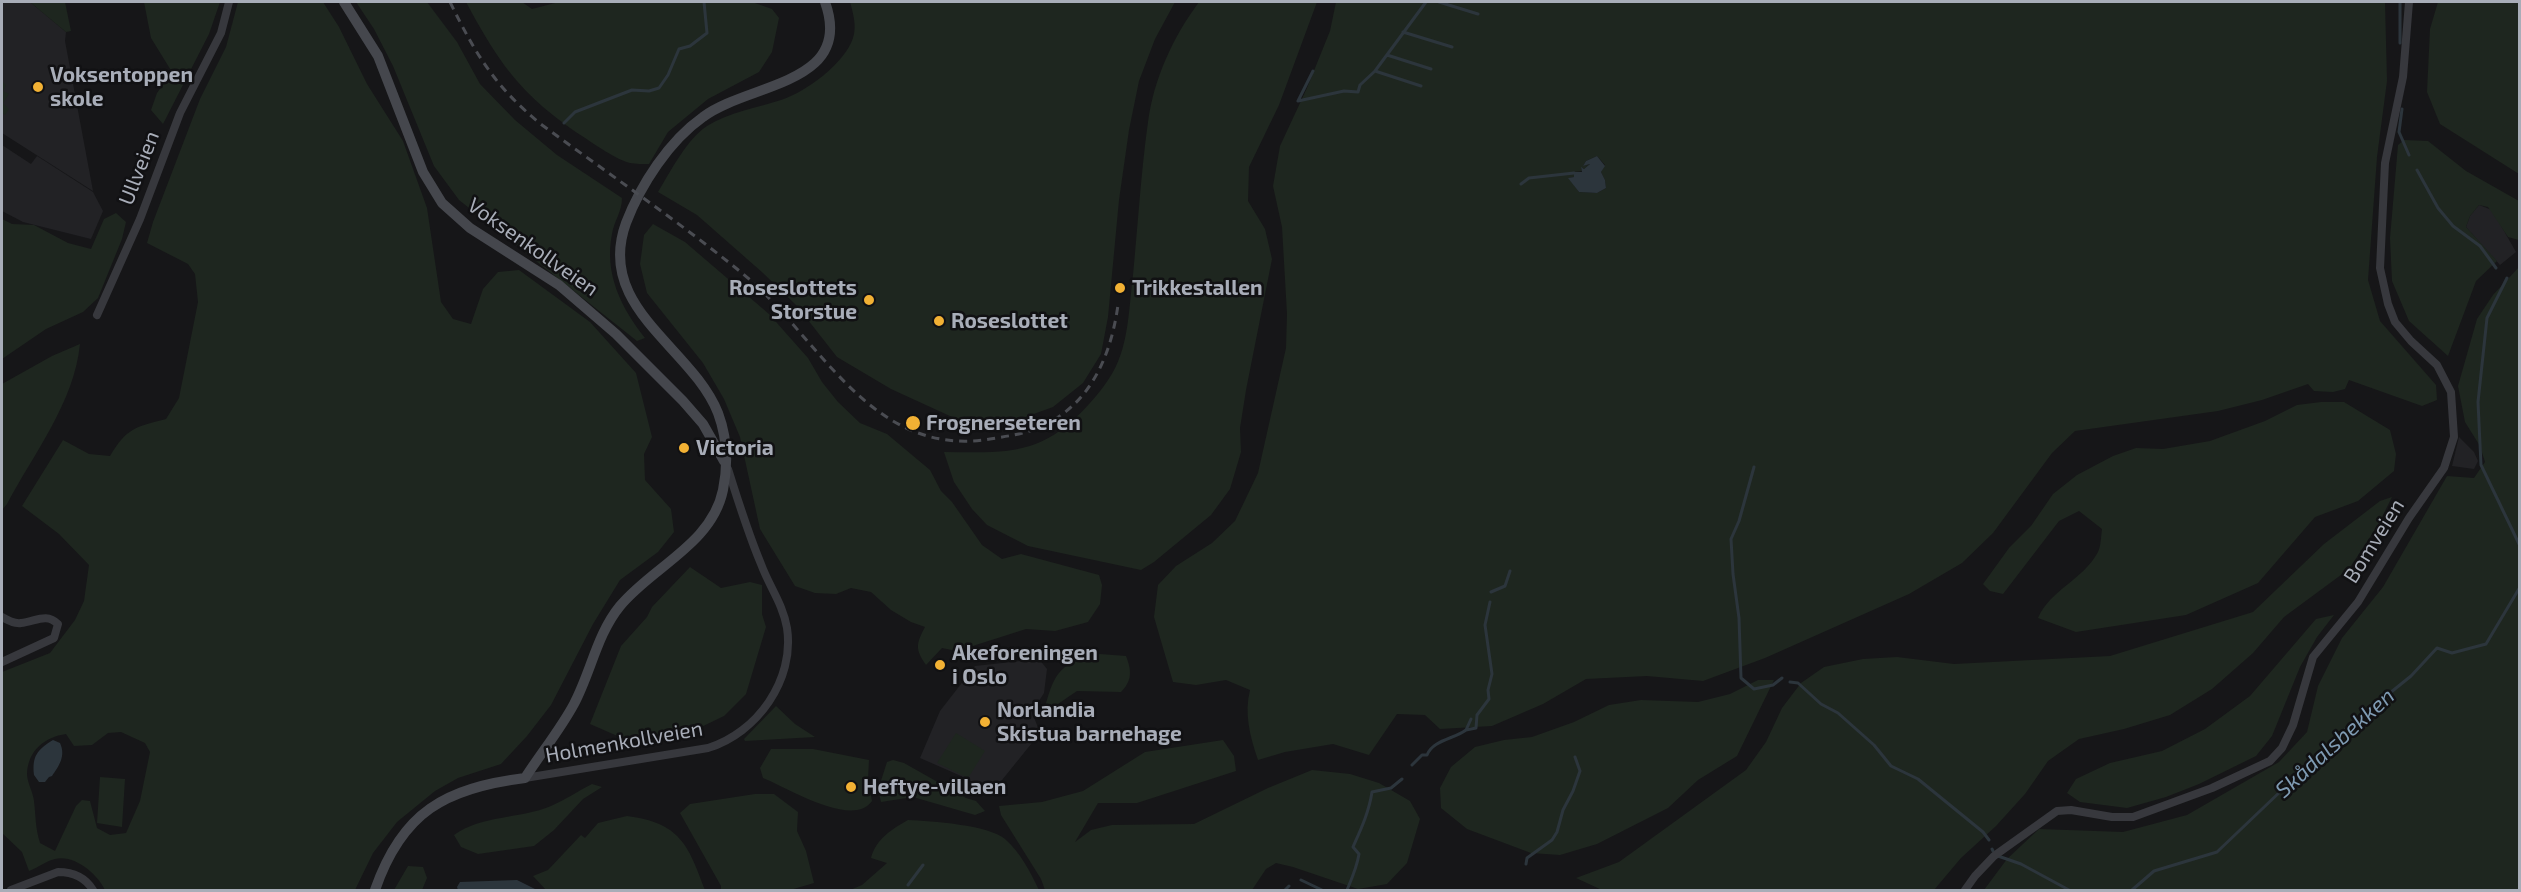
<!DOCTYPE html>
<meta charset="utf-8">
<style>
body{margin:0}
#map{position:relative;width:2521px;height:892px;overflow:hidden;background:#161618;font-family:"Exo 2",sans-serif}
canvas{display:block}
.frame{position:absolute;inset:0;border:3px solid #a8adb8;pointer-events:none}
</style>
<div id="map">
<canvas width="2521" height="892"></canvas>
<div class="frame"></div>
</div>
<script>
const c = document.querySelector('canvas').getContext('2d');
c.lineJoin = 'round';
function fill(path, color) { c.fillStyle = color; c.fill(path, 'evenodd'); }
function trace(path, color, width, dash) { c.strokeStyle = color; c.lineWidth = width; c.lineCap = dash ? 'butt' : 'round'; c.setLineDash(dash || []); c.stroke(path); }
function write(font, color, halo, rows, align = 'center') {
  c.font = font + ' "Exo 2",sans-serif'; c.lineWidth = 5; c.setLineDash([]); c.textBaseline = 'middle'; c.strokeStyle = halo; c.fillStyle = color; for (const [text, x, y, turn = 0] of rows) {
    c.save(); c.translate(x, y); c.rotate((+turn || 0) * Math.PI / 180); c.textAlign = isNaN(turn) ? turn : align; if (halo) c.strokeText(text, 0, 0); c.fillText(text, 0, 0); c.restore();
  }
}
fill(new Path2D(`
 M2,2H30L66,32L65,41L93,191L2,133Z
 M2,145L31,164L37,156L93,192L103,211L91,239L23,222L2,211Z
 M2479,205L2492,210L2516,252L2500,265L2466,227L2470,216Z
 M2459,437L2474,452L2478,461L2474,469L2452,466Z
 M1039,659L1047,669L1044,693L1032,712L1040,733L998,785L995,784L990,791L982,789L968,779L920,758L940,711L975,666Z`), '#222225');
fill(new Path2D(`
 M30,2H65L71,31L66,32Z
 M144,2H220L209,34L163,124L151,110L157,93L172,72L151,38Z
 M238,2H323L339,27L367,84L403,141L427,208L441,302L453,319L471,324L483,289L498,272L519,270L590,322L636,373L652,437L644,454L645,480L671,509L674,532L658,552L620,580L593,624L551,705L527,736L501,764L458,778L435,791L397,822L373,853L355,890H105C98,875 75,854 55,859C46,861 37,868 29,871L22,852L2,833V672L50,653L75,620L84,601L89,565L59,534L22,506L63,440L89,454L110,456C127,428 135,427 166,419L179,398L198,302L195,274L188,264L147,243L153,222L200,99L226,47ZM121,732L145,743L150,752L140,801L126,833L110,835L97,828L90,801L82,800L76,806L55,851L40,843C35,826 36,818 34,801C33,792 27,782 27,774C28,750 45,737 66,734L74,746L92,745L108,733Z
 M356,2H427L457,42L480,84L515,120L557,155L622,198C622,212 614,221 612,234C604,273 621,308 645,338L637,341L459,200L434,166L393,66L374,29Z
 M466,2H522L532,9L559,2H752L772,9L779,18L772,52L759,72L708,99L668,132L649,164C643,164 636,164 630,163C617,160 594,144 582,136C521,95 500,65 466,2Z
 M850,2H1175L1155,39L1139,81L1129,130L1119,200L1108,317L1101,354L1083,383L1053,407L1006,424L963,422L891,389L837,357L797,306L763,273L697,215L658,192C671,171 686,140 707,126C729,112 757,108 781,100C806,92 845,63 853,38C857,26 853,13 850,2Z
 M1199,2H1317L1279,105L1249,167L1248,201L1265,229L1272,259L1246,390L1240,428L1241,452L1230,489L1211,515L1154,562L1141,570L1028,546L987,525L972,509L954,482L944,452C975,452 1009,455 1038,443C1065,433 1099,397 1113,372C1129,344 1129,306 1133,275C1138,224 1141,172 1148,122C1154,78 1173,37 1199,2Z
 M1336,2H2385L2387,81L2377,157L2368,280L2380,321L2436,385L2437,400L2422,406L2349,380L2345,389L2333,392L2314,391L2308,384L2262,400L2218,411L2075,431L2052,453L1993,533L1962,563L1909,594L1765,658L1703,681L1647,676L1586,679L1543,704L1492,726L1440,729L1425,715L1397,714L1369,755L1333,744L1285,752L1258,760C1250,737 1244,713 1250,690L1226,680L1196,685L1173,682L1154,617L1158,585L1176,566L1212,543L1235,521L1258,473L1286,348L1287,314L1282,227L1273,186L1280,146L1307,88L1330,31ZM1597,156L1605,165L1601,172L1605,180L1606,188L1597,193L1579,192L1569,178L1574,177V172L1582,171L1581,168L1584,169L1590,164L1583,166L1586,161Z
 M2438,2H2519V174L2440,124L2427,92L2430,29Z
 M2,81L6,85L3,91L9,94L3,103L9,109L5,115L2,113Z
 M2404,140L2428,141L2466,171L2519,201V240L2508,237L2488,207L2479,205L2470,216L2466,227L2497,261L2476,281L2448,356L2409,321L2392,281L2390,238L2398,145Z
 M116,213L126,222L122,239L98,298L83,312L46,329L2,359V219L12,224L34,225L68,243L91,249L104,219Z
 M653,224L685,242L769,314L808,358L822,382L838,402L860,423L887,434L930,470L941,491L952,502L982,545L1002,559L1021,554L1099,575L1102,585L1100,604L1088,622L1055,631L1026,629L957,651L942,648L926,665C915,649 916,644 925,627L911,622L891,610L871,592L851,588L836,594L815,593L795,586L760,529L740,437L724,399L703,363L647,293L640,264L644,235Z
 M2519,267V890H1984L2007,859L2039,829L2123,832L2187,815L2279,762L2307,732L2318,686L2342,638L2383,587L2447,476L2474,478L2485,462L2480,446L2465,422L2458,386L2477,319L2493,295Z
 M80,344C74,403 34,453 7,504L2,510V384L52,356Z
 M2321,402H2344L2390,430L2396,454L2394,471L2358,501L2315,517L2258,583L2186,615L2076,632L2038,618C2050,590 2083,580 2098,552C2101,546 2101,536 2102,529L2079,511L2059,521L2003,594L1990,591L1983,584L2009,548L2031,526L2053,494L2077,475L2113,456L2136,448L2163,449L2210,441L2265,421L2297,405Z
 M2392,497L2378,525L2349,569L2284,617L2253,653L2212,689L2170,715L2124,729L2079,739L2048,761L2025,794L1996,826L1961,858L1934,890H1602L1576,878L1619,862L1746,770L1766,742L1782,708L1801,683L1824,667L1863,659L1897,657L1954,664L2110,656L2253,612L2324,544L2380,501Z
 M690,567L721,588L750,582L762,585V614L766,627L746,694L724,716L697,729L659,741L622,738L590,724L621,646L647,617L652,607Z
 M2334,615L2317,637L2300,667L2272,736L2256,756L2199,784L2166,797L2127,808L2080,802L2067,793L2076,779L2110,763L2162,751L2205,729L2250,696L2316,619Z
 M1100,654L1126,656C1132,671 1132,681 1121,692L1077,691L1052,708L1045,707C1055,670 1062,662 1100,654Z
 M1758,680H1774L1737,756L1698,780L1668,808L1597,844L1560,855L1531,853L1467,829L1441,808L1440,788L1451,767L1475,747L1504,740L1532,737L1574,722L1609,705L1641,700L1698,702L1730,694Z
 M776,706L795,724L815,737L745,741L744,739Z
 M956,733L985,751L968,778L937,763Z
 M1223,740L1234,756L1236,771L1137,803H1098L1075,842L1091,830L1112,825L1194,824L1268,788L1312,770L1350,774L1379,783L1410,801L1420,819L1407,863L1387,884L1358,889L1293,867L1276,863L1266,869L1252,890H1045L1041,879L1001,815L999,806L1042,802L1083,791L1145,752Z
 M771,749H813L869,760L868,780L872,801C853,829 786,787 763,778L760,768Z
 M893,760L904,763L966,798L976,801L985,811L975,815L913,797L881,802L878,790L887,762Z
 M100,777L125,779L122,827L97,823Z
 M592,784L602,787L583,799L554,830L534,846L478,854L461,847L454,835C482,815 520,819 551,806C565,800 578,791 592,784Z
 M755,794H774L798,812L797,831L806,851L814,883L790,890H721V886L680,813L690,804Z
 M627,816C680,823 688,844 705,890H546L533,876L548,870L581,835L585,838L598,823Z
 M908,820C931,821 989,825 1005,839C1020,852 1031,873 1039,890H850L862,885L887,863L871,858C876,839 892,829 908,820Z
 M408,866L423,867L427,878L422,890H394Z`), '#1e261f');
fill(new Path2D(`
 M1597,156L1605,166L1601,172L1605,180L1606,188L1597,193L1579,192L1568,178L1574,177V172H1582L1581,167L1584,169L1590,164L1583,166L1586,161Z
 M53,740L60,743C66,756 59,766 52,776L49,777L45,782H39L34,775C32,756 37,750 53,740Z
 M517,880L537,890H458L457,887L460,882Z`), '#2c353c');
trace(new Path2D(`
 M1439,2L1478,14
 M1403,32L1452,47
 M2400,43V2
 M1387,55L1431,69
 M1375,71L1421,86
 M1298,101L1344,91L1358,92L1360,85L1375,71L1426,2
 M1298,101L1313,71
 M2402,109L2399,132L2409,155
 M564,123L575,112L632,90L649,91L659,88L668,75L679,49L690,46L707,33L704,2
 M2417,170L2438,208L2453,226L2480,246L2496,268
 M1521,184L1529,178L1574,173
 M2507,278L2487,318L2478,402L2481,465L2520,546
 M1754,467L1739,521L1731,539L1733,574L1739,618L1741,678L1754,689L1773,685L1782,678
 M1491,592L1505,586L1510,571
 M1790,682L1798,683L1821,704L1838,713L1874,745L1891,766L1918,779L1983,832L1989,840
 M1466,730L1476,728L1477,715L1489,699L1488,690L1492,674L1485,625L1490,602
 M1412,765L1422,755H1427C1433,740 1454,739 1466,730L1471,719
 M1992,849L1993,851
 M1998,856L2021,864L2069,890
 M1526,864L1527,858L1552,840L1557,832L1563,810L1573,791L1580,771L1575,757
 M1301,880L1322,890
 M908,885L923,865
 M1285,890L1289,886
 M1347,890C1352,878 1357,867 1359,854L1353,847C1361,829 1369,812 1372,792L1391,788L1402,779
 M2132,890L2154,871L2217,852L2349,726L2411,676L2437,648L2452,653L2486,644L2520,587`), '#2c353c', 3);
trace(new Path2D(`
 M97,315L140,219L180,113L221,33L229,2
 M2,617C7,620 14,624 21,623C35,622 46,612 58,624L54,638L2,662
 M525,778L708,748C757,733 795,680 787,628C783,604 769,586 761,564C748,533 738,501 728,469
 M11,890L58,872C73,872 85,877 93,890
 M1965,890L1975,876L1994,856L2057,811L2071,810L2112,817H2133L2212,788L2270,761L2282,748L2293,725L2313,657L2358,602L2409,518L2444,468L2454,437L2451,392L2437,365L2411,341L2395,322L2388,304L2380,268L2385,163L2403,77L2409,2`), '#37383d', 8);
trace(new Path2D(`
 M344,2L378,56L423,172L442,203L470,228L559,285L616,334L683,401L703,424L724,461
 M375,890C402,812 445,788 525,778C541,753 560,730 574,704C591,672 597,634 620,606C652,567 712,544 723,490C728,465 727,437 718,413C692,347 595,308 626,223C641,184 669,141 703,117C748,83 855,85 825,2`), '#45474d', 10);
trace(new Path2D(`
 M450,2C476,55 495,87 542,125C609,174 678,221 742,273C819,336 870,459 990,439C1008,436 1026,434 1042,426C1091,404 1111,355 1118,305`), '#4a4c52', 3, [8, 6]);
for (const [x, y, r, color] of [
 [38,87,6,"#f2b134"],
 [1120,288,6,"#f2b134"],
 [869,300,6,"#f2b134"],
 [939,321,6,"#f2b134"],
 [913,423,8,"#f2b134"],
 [684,448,6,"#f2b134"],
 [940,665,6,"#f2b134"],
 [985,722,6,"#f2b134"],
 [851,787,6,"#f2b134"]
]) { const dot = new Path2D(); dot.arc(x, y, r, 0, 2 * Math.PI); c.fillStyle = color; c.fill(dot); trace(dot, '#111113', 2); }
write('bold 21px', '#a8adb8', '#111113', [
 ["Voksentoppen",50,75],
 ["skole",50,99],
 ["Roseslottets",857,288,"right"],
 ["Storstue",857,312,"right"],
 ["Trikkestallen",1132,288],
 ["Roseslottet",951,321],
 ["Frognerseteren",926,423],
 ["Victoria",696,448],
 ["Akeforeningen",952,653],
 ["i Oslo",952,677],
 ["Norlandia",997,710],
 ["Skistua barnehage",997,734],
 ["Heftye-villaen",863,787]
], 'left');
write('21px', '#a8adb8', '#111113', [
 ["Ullveien",139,168,-69],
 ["Voksenkollveien",533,247,35],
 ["Bomveien",2374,541,-58],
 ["Holmenkollveien",624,742,-10]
]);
write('italic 22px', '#7f9bb3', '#111113', [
 ["Skådalsbekken",2335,743,-42]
]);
</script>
